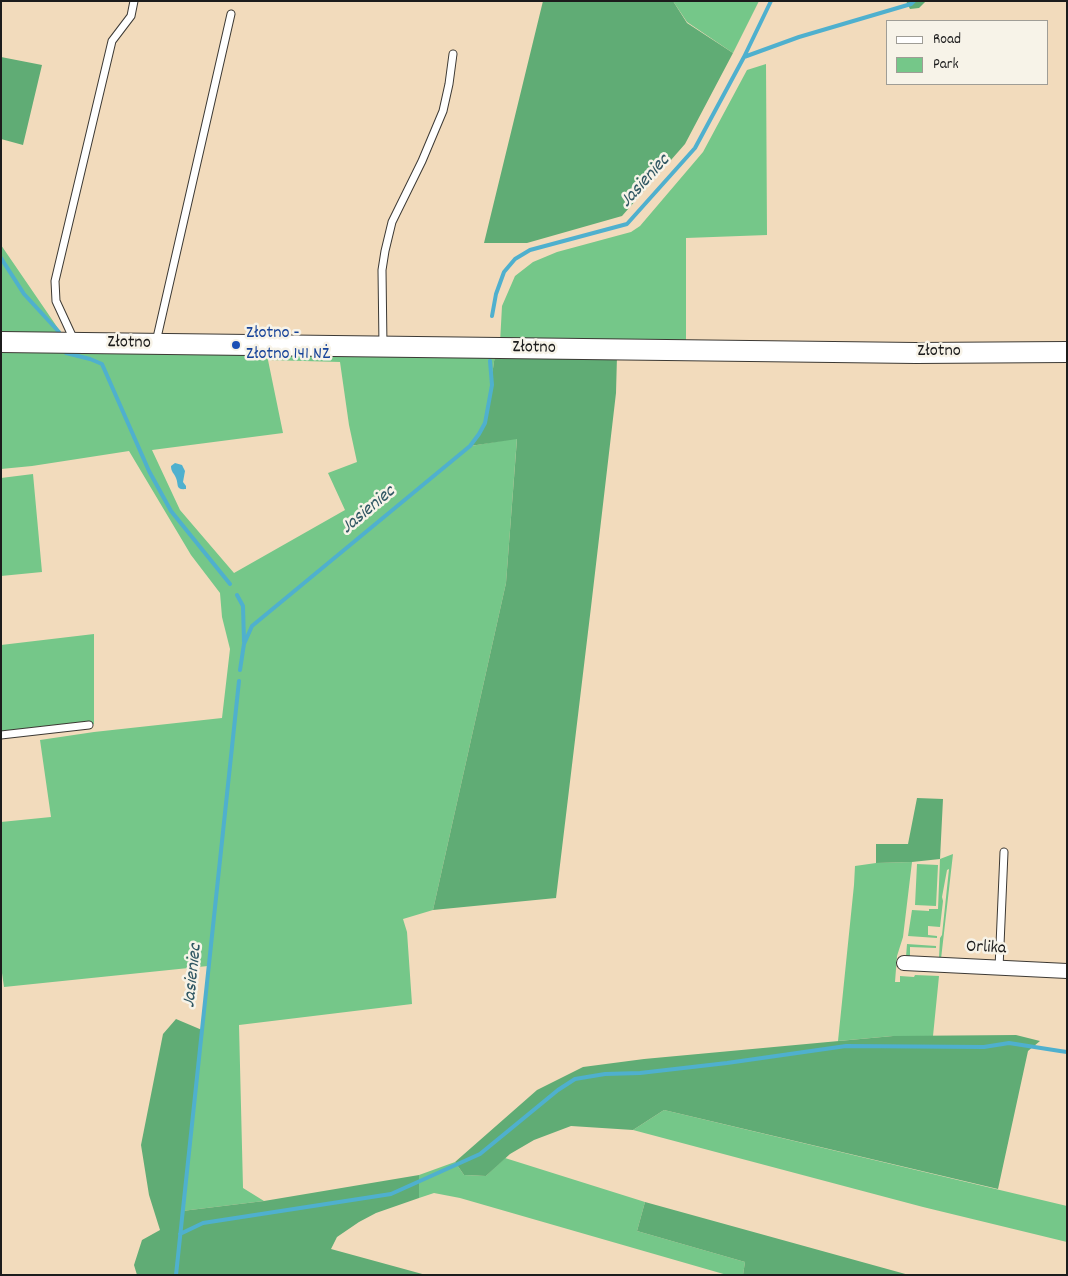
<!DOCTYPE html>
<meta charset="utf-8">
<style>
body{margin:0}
#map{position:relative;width:1068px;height:1276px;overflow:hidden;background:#f2dbbc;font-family:Dekko,sans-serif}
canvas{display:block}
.frame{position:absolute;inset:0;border:2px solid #1c1c1c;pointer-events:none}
.legend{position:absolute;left:886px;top:20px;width:162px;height:65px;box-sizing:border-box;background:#f7f3e8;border:1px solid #9f9d96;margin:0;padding:6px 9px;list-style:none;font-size:15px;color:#1c1c1c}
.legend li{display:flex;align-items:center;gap:10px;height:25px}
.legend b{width:25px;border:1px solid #9f9d96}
</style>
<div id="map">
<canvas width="1068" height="1276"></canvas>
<div class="frame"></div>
<ul class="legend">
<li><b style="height:6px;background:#fff"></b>Road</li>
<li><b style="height:14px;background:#75c789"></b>Park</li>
</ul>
</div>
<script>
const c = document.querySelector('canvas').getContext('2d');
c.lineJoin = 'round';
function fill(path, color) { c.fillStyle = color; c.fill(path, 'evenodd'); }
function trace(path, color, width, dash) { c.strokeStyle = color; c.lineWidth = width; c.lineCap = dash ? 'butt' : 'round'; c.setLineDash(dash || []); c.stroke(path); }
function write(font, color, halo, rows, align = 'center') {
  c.font = font + ' Dekko,sans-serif'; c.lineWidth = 5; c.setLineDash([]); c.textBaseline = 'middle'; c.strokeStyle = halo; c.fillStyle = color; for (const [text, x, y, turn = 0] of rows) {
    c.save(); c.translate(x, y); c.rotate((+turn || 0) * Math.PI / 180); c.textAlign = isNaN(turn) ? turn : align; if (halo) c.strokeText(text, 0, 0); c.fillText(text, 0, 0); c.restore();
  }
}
fill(new Path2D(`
 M673,1H759L733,53L687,22Z
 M766,64L767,235L686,238V344L500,343L502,306L515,276L533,262L557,252L631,232L640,226L703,152L747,70Z
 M1,245L64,337H1Z
 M1,346L495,355L485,423L471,446L517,438L506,583L433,910L403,919L407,932L412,1004L239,1025L243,1188L264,1201L182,1211L208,966L4,987L1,966V822L51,817L40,740L94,732L222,718L230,649L222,617L220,593L191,555L129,451L32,466L1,469ZM268,360L340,362L349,425L357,462L328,473L345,510L234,573L180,510L152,450L283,433Z
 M33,474L42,572L1,576V478Z
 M94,634V724L1,735V645Z
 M953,854L941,959L939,958L940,938L942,935L949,869L947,870L942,897L943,901L940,927L928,926V935L937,936V938L908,936L912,910L929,911V909H938L940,859Z
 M912,862L903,937L897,956L895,982H900V976L914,977L915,975L939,976L933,1036H893L838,1041L854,885L855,866L876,863Z
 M917,864L938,865L936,906L915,905Z
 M907,944L936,946V948L910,947V957H906Z
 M664,1110L1067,1206V1242L923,1207L633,1130Z
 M505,1158L645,1202L637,1231L745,1262L743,1275H727L460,1198L434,1193L419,1198V1175L455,1162L464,1175L486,1176Z`), '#75c789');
fill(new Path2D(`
 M543,1H673L687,23L733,53L685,144L622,216L527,243H484Z
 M906,1H926L919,8L910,9Z
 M1,57L42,65L23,145L1,139Z
 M495,355L617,356L616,393L591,607L556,898L433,910L506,583L517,439L470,446L485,423Z
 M917,798L943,799L940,859L912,862L876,863V844H908Z
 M176,1019L202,1030L182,1211L264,1201L419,1175V1198L376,1213L359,1222L337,1237L331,1249L426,1275H137L134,1265L142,1240L160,1230L149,1195L141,1145L163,1034Z
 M1016,1035L1040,1041L1028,1051L998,1189L664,1110L633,1130L571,1126L534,1140L510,1154L486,1176L464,1175L455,1162L537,1090L583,1067L644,1059L893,1036Z
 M645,1202L909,1275H743L745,1262L637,1231Z`), '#60ac75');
fill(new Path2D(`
 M175,463L182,465L185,471L183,482L186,486V489C175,490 179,485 176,478C174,473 171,472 171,466Z`), '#4fb0ce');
trace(new Path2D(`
 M744,57L799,37L911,4L914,1
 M1,258L24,294L59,332
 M492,316L496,294L504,272L515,259L530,250L627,224L695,148L744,57L771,1
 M66,353L90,359L102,364L149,471L171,511L230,584
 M237,595L243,606L244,642
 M240,670L244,644L252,626L470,446L479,434L485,423L492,385L490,361
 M180,1234L203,1223L391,1194L480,1154L558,1090L575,1079L605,1074L640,1073L727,1063L846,1046L984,1047L1009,1043L1060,1051L1067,1052
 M176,1275L239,681`), '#4fb0ce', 4);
const lane = new Path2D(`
 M74,340L56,301L55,281L112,41L131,16L134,1
 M156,342L231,14
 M383,346L382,270L385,251L392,222L422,161L443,111L449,84L453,54
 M1,735L89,725
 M999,968L1004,852`);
const street = new Path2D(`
 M904,963L1067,971`);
const secondary = new Path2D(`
 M1,342L916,353L1067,352`);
trace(lane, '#3c3934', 9);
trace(street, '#3c3934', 16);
trace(secondary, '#3c3934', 22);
trace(lane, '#fff', 7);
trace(street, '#fff', 14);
trace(secondary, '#fff', 20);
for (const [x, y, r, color] of [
 [236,345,5,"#1a4fb4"]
]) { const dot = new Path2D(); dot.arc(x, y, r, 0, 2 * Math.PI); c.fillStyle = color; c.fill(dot); trace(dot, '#f7f3e8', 2); }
write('18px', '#164399', '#f7f3e8', [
 ["Złotno -",246,335],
 ["Złotno 141 NŻ",246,356]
], 'left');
write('18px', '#1c1c1c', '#f7f3e8', [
 ["Złotno",129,344,1],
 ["Złotno",534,349,1],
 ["Złotno",939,353],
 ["Orlika",986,949,3]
]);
write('italic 19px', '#305763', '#f7f3e8', [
 ["Jasieniec",646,182,-48],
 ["Jasieniec",369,511,-40],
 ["Jasieniec",194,976,-84]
]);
</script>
